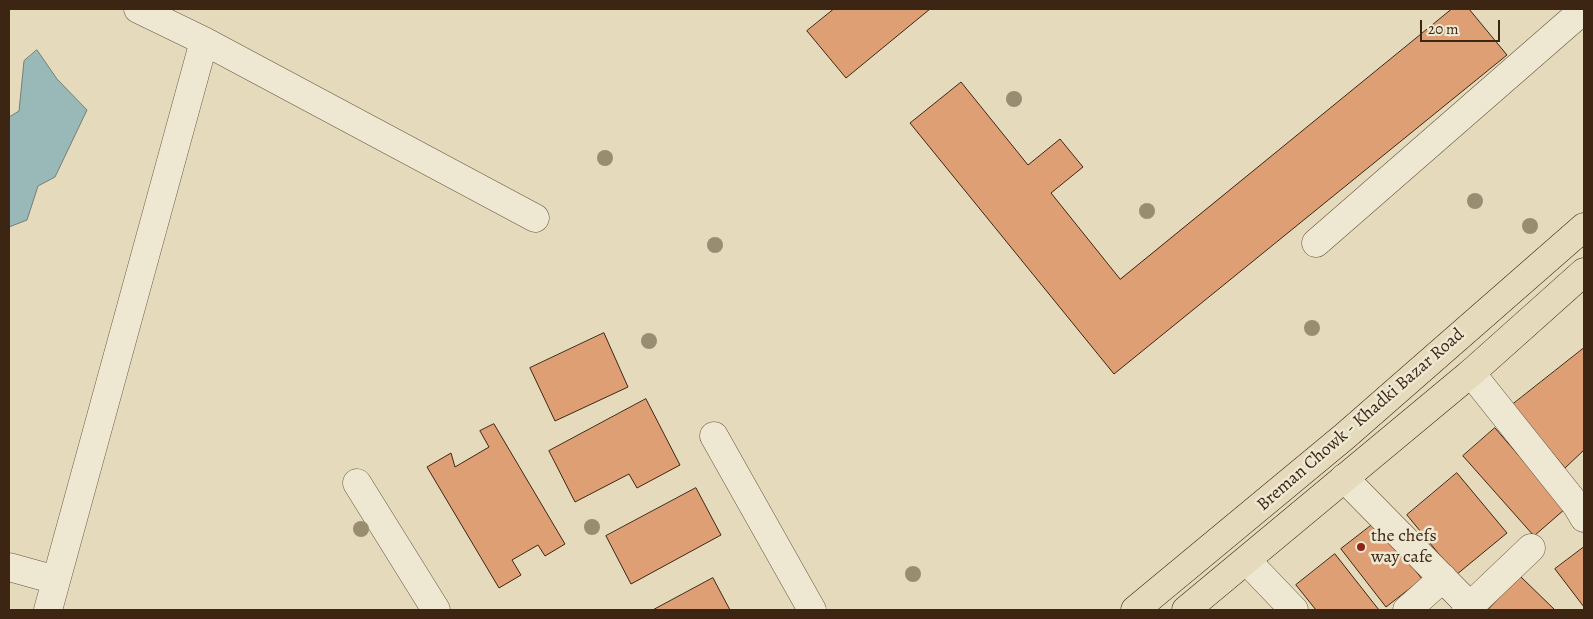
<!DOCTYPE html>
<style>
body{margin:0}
#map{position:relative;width:1593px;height:619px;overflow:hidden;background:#e5dbbc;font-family:Alegreya,serif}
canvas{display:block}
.frame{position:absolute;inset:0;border:10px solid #3c2613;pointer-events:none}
.scale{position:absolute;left:1420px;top:20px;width:80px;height:22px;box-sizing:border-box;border:2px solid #3c2613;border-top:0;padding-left:6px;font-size:15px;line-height:18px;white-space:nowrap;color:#3c2613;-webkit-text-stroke:4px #eee8d3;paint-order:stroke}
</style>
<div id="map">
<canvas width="1593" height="619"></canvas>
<div class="frame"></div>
<div class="scale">20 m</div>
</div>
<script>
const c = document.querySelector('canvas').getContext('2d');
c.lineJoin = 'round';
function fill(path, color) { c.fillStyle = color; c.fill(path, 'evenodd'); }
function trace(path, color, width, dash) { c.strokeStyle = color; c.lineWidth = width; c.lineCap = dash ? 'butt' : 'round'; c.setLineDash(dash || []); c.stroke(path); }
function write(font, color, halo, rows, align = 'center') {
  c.font = font + ' Alegreya,serif'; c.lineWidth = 5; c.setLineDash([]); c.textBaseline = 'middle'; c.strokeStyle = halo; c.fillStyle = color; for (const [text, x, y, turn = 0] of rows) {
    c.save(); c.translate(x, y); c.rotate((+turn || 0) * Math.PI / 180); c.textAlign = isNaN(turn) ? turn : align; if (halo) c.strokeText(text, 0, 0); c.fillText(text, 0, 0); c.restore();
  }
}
const water = new Path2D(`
 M37,50L57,79L87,110L55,177L38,186L27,220L9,227V117L19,111L24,61Z`);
fill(water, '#98b9b8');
trace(water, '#737e76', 1);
const building = new Path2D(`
 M834,9H930L846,78L807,31Z
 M1452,9H1469L1507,55L1114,374L910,123L961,82L1028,165L1060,139L1083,167L1051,193L1120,279Z
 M604,333L628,387L555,421L530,368Z
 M1584,348V450L1565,468L1512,405Z
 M646,399L680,465L637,488L629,474L575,502L549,451Z
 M494,424L565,544L545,556L538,545L512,560L521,575L499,588L427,467L451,453L455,467L489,447L480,431Z
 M1495,428L1565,509L1534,536L1463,456Z
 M1457,473L1507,533L1456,575L1407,515Z
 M696,488L721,535L631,584L606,536Z
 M1377,521L1422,579L1386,607L1341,549Z
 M1584,547V607L1555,569Z
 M1335,554L1379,610H1316L1296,585Z
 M1520,576L1555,610H1488Z
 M713,578L730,610H653Z`);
fill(building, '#df9f75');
trace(building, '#3c2613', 1);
const minor = new Path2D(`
 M138,9L204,41L535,218
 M1316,243L1573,19
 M1471,373L1577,506L1584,518
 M714,436L812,610
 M1344,478L1470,606
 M357,483L436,610
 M1247,561L1294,610
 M9,567L56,580
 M48,610L204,41
 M1407,610L1443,578
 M1466,610L1531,548`);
const major = new Path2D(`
 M1135,610L1345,436L1584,227
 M1186,610L1471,373L1584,272`);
trace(minor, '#66533d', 29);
trace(major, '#3c2613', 29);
trace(minor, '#eee8d3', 28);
trace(major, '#e5dbbc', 28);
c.fillStyle = '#988d71';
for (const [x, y] of [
 [1014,99],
 [605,158],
 [1475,201],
 [1147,211],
 [1530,226],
 [715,245],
 [1312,328],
 [649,341],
 [592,527],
 [361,529],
 [913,574]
]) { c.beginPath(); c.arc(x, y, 8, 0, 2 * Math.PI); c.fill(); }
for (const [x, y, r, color] of [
 [1361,547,5,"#8f2418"]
]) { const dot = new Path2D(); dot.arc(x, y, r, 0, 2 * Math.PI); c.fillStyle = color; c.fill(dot); trace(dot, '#eee8d3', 2); }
write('18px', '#3c2613', '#eee8d3', [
 ["Breman Chowk - Khadki Bazar Road",1361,420,-41]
]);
write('18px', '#3c2613', '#eee8d3', [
 ["the chefs",1371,537],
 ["way cafe",1371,558]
], 'left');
</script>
